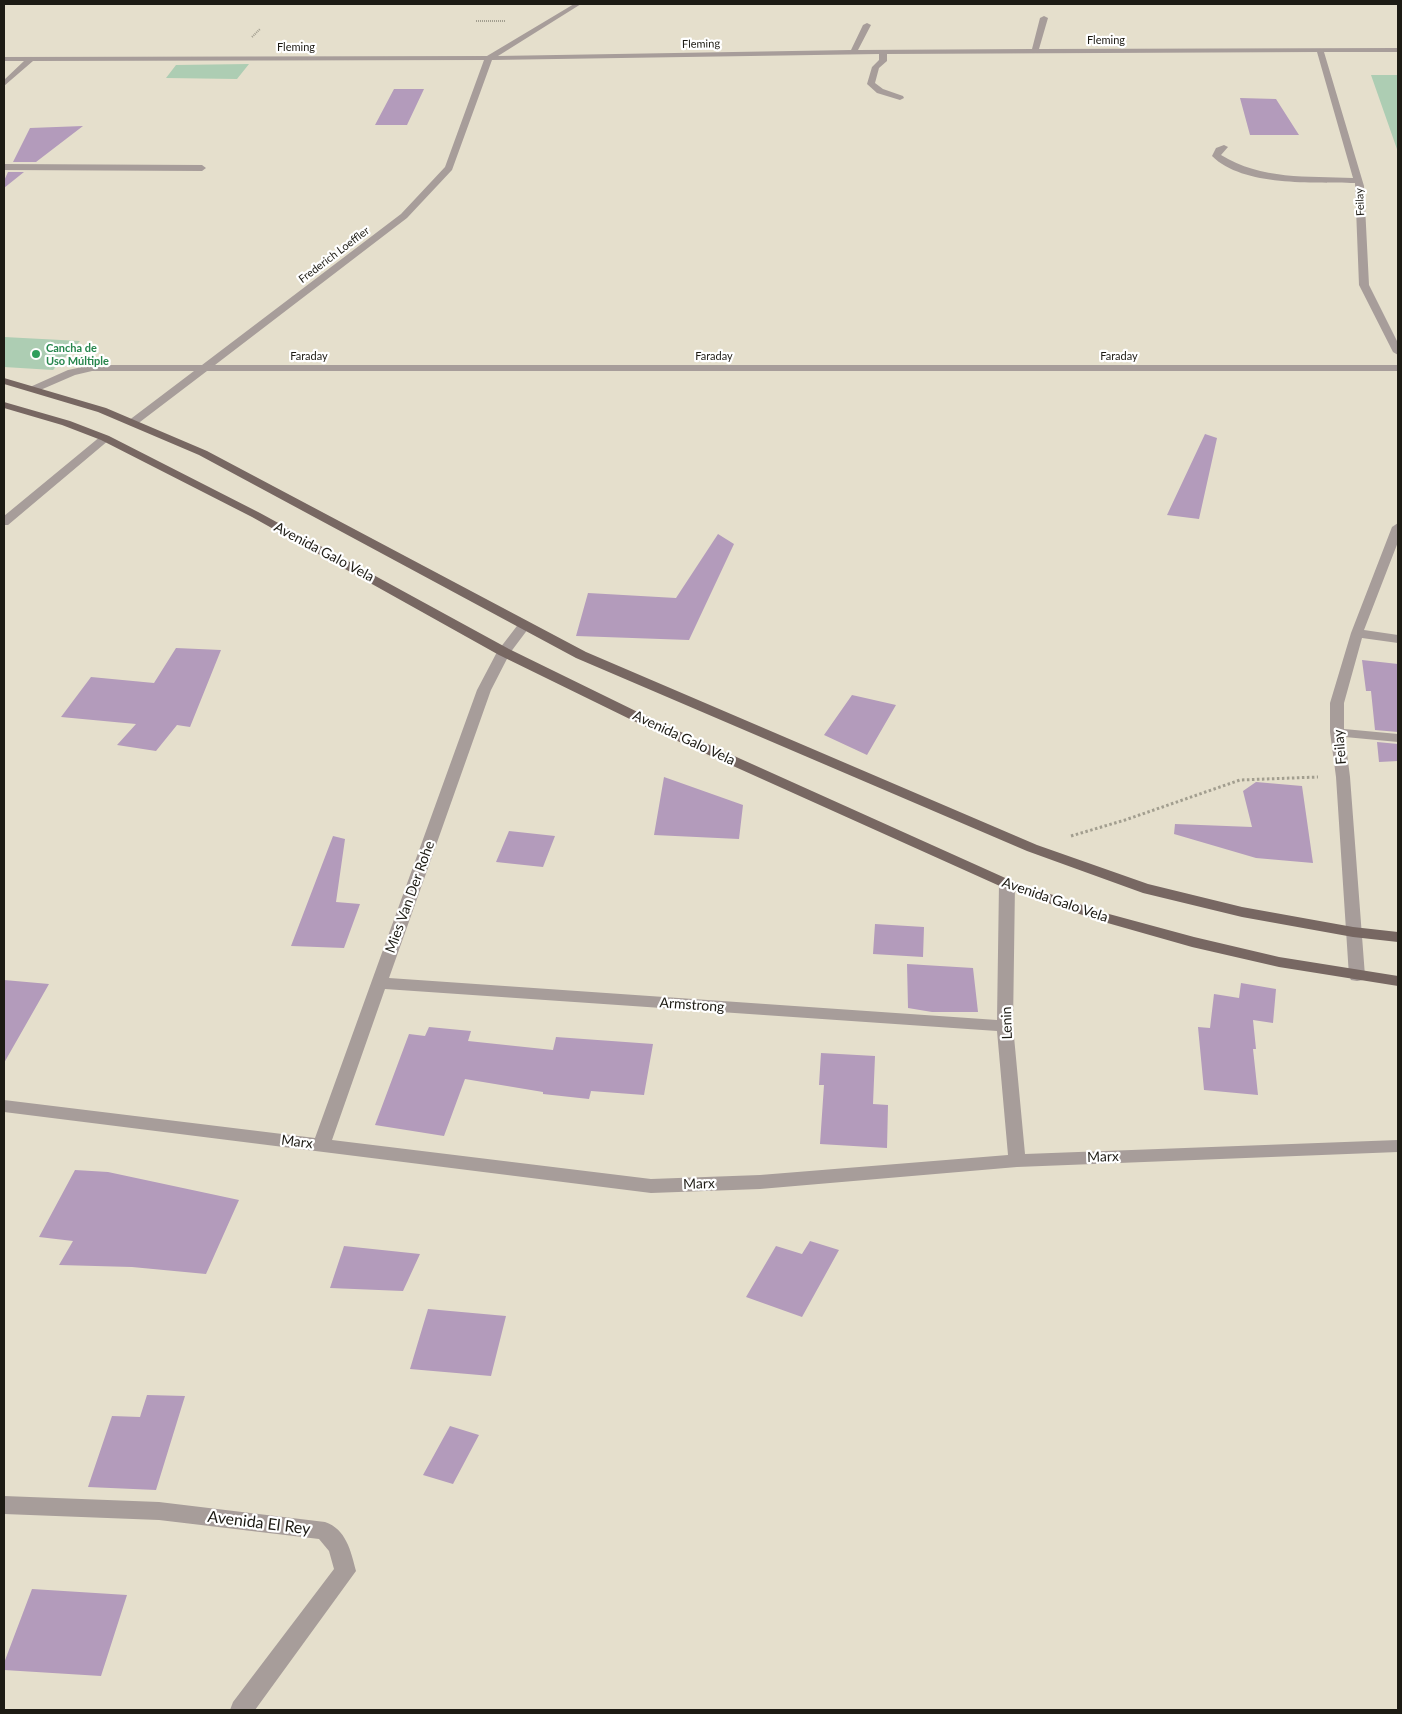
<!DOCTYPE html>
<meta charset="utf-8">
<style>
body{margin:0}
#map{position:relative;width:1402px;height:1714px;overflow:hidden;background:#e5dfcc;font-family:Lato,sans-serif}
canvas{display:block}
.frame{position:absolute;inset:0;border:5px solid #1d1b14;pointer-events:none}
</style>
<div id="map">
<canvas width="1402" height="1714"></canvas>
<div class="frame"></div>
</div>
<script>
const c = document.querySelector('canvas').getContext('2d');
c.lineJoin = 'round';
function fill(path, color) { c.fillStyle = color; c.fill(path, 'evenodd'); }
function trace(path, color, width, dash) { c.strokeStyle = color; c.lineWidth = width; c.lineCap = dash ? 'butt' : 'round'; c.setLineDash(dash || []); c.stroke(path); }
function write(font, color, halo, rows, align = 'center') {
  c.font = font + ' Lato,sans-serif'; c.lineWidth = 4.5; c.setLineDash([]); c.textBaseline = 'middle'; c.strokeStyle = halo; c.fillStyle = color; for (const [text, x, y, turn = 0] of rows) {
    c.save(); c.translate(x, y); c.rotate((+turn || 0) * Math.PI / 180); c.textAlign = isNaN(turn) ? turn : align; if (halo) c.strokeText(text, 0, 0); c.fillText(text, 0, 0); c.restore();
  }
}
fill(new Path2D(`
 M249,64L237,79L166,78L176,65Z
 M1371,75H1398V152Z
 M4,337L80,341L53,370L4,367Z`), '#adcdb3');
fill(new Path2D(`
 M394,89H424L407,125H375Z
 M1240,98L1276,99L1299,135H1250Z
 M83,126L36,162H13L30,128Z
 M8,172H24L4,188V181Z
 M1205,434L1217,438L1199,519L1167,515Z
 M718,534L734,544L689,640L576,636L588,593L676,598Z
 M176,648L221,650L190,727L177,725L156,751L117,745L136,724L61,717L91,677L154,683Z
 M1362,660L1398,664V732L1375,730L1371,691H1366Z
 M852,695L896,705L867,755L824,735Z
 M1377,742L1398,744V761L1379,762Z
 M664,777L743,805L739,839L654,835Z
 M1256,782L1302,786L1313,863L1256,858L1174,834L1175,824L1252,827L1243,791Z
 M509,831L555,836L543,867L496,862Z
 M333,836L345,839L336,902L360,904L344,948L291,946Z
 M875,924L924,927L923,957L873,954Z
 M907,964L973,968L978,1012H932L908,1008Z
 M4,980L49,984L4,1063Z
 M1241,983L1276,989L1273,1023L1253,1020L1256,1049H1253L1258,1095L1204,1090L1198,1027L1210,1028L1214,994L1239,998Z
 M429,1027L471,1031L468,1041L553,1050L556,1037L653,1044L644,1095L591,1091L589,1099L543,1094V1092L465,1079L444,1136L375,1125L409,1034L425,1036Z
 M821,1053L875,1056L873,1104L888,1105L887,1148L820,1144L824,1085H819Z
 M75,1170L108,1172L239,1200L206,1274L132,1267L59,1265L73,1241L39,1237Z
 M810,1241L839,1250L802,1317L746,1297L776,1246L802,1254Z
 M344,1246L420,1254L403,1291L330,1288Z
 M428,1309L506,1316L491,1376L410,1369Z
 M147,1395L185,1396L156,1490L88,1487L112,1416L140,1417Z
 M450,1426L479,1435L453,1484L423,1475Z
 M32,1589L127,1595L101,1676L4,1670V1663Z`), '#b39bbb');
trace(new Path2D(`
 M476,21H506
 M252,37L260,29`), '#a29e8f', 2, [1, 1]);
trace(new Path2D(`
 M1071,836L1125,820L1240,780L1318,777`), '#a29e8f', 3, [2.5, 2.5]);
fill(new Path2D(`
 M574,4H581L498,56L851,50L863,25L867,23L871,25L858,50L1032,49L1040,18L1044,16L1048,18L1039,49L1398,48V52H1324L1364,186L1369,285L1398,343V355L1393,352L1359,285L1355,183C1314,182 1243,187 1212,156L1216,148L1224,145L1228,147L1221,155C1261,180 1308,176 1353,178L1317,52L887,54V61L879,68L875,83L883,89L903,96L904,98L900,100L877,93L867,84L872,67L879,60V54L492,60L452,170L407,218L215,365H1398V371H207L136,425L132,426L127,423L128,421L194,371H92L75,375L38,391H30L29,389L30,387L68,370L92,365H202L401,214L445,167L484,60L33,61L4,86V80L24,61H4V57L487,56Z
 M4,164L202,165L206,168L202,171L4,170Z
 M105,435L111,438L109,440L8,525H4V516L101,436Z
 M1398,523V542L1364,630L1398,635V643L1362,638L1344,703V729L1398,734V742L1345,737L1350,777L1365,976L1363,980L1357,981L1351,980L1349,976L1336,777L1330,732V703L1351,633L1392,527Z
 M525,621L531,625L510,653L491,690L389,978L997,1020L999,884L1002,881H1012L1015,884L1013,1026L1025,1154L1398,1140V1152L1017,1167L760,1189L651,1193L4,1112V1100L315,1138L477,690L497,652L520,622ZM385,989L997,1031L1008,1155L760,1175L651,1179L332,1140Z
 M4,1496L159,1502L325,1522C346,1529 351,1551 356,1571L255,1710H230L233,1702L334,1569L329,1551L319,1539L159,1520L4,1514Z`), '#a79d9a');
fill(new Path2D(`
 M4,378L106,408L207,451L586,652L1037,845L1148,884L1242,907L1353,927L1398,932V942L1353,937L1242,917L1143,893L1027,851L576,658L199,455L98,412L4,384Z
 M4,402L70,421L109,436L260,513L509,649L652,719L1012,881L1109,914L1194,937L1279,957L1398,976V986L1279,967L1192,947L1097,920L1002,887L642,725L499,655L252,517L101,440L62,425L4,408Z`), '#776762');
for (const [x, y, r, color] of [
 [36,354,5,"#2e9e5b"]
]) { const dot = new Path2D(); dot.arc(x, y, r, 0, 2 * Math.PI); c.fillStyle = color; c.fill(dot); trace(dot, '#fff', 2); }
write('11px', '#1d1b14', '#fff', [
 ["Fleming",1106,40],
 ["Fleming",701,44,-1],
 ["Fleming",296,47],
 ["Feilay",1360,202,-93],
 ["Frederich Loeffler",334,255,-37],
 ["Faraday",309,356],
 ["Faraday",714,356],
 ["Faraday",1119,356]
]);
write('bold 11px', '#27864d', '#fff', [
 ["Cancha de",46,348],
 ["Uso Múltiple",46,361]
], 'left');
write('14px', '#1d1b14', '#fff', [
 ["Avenida Galo Vela",324,552,28],
 ["Avenida Galo Vela",684,738,25],
 ["Feilay",1340,747,-95],
 ["Mies Van Der Rohe",410,897,-70],
 ["Avenida Galo Vela",1055,900,19],
 ["Armstrong",692,1005,4],
 ["Lenin",1007,1023,-92],
 ["Marx",297,1142,7],
 ["Marx",1103,1157,-2],
 ["Marx",699,1184,-2]
]);
write('16px', '#1d1b14', '#fff', [
 ["Avenida El Rey",259,1523,7]
]);
</script>
